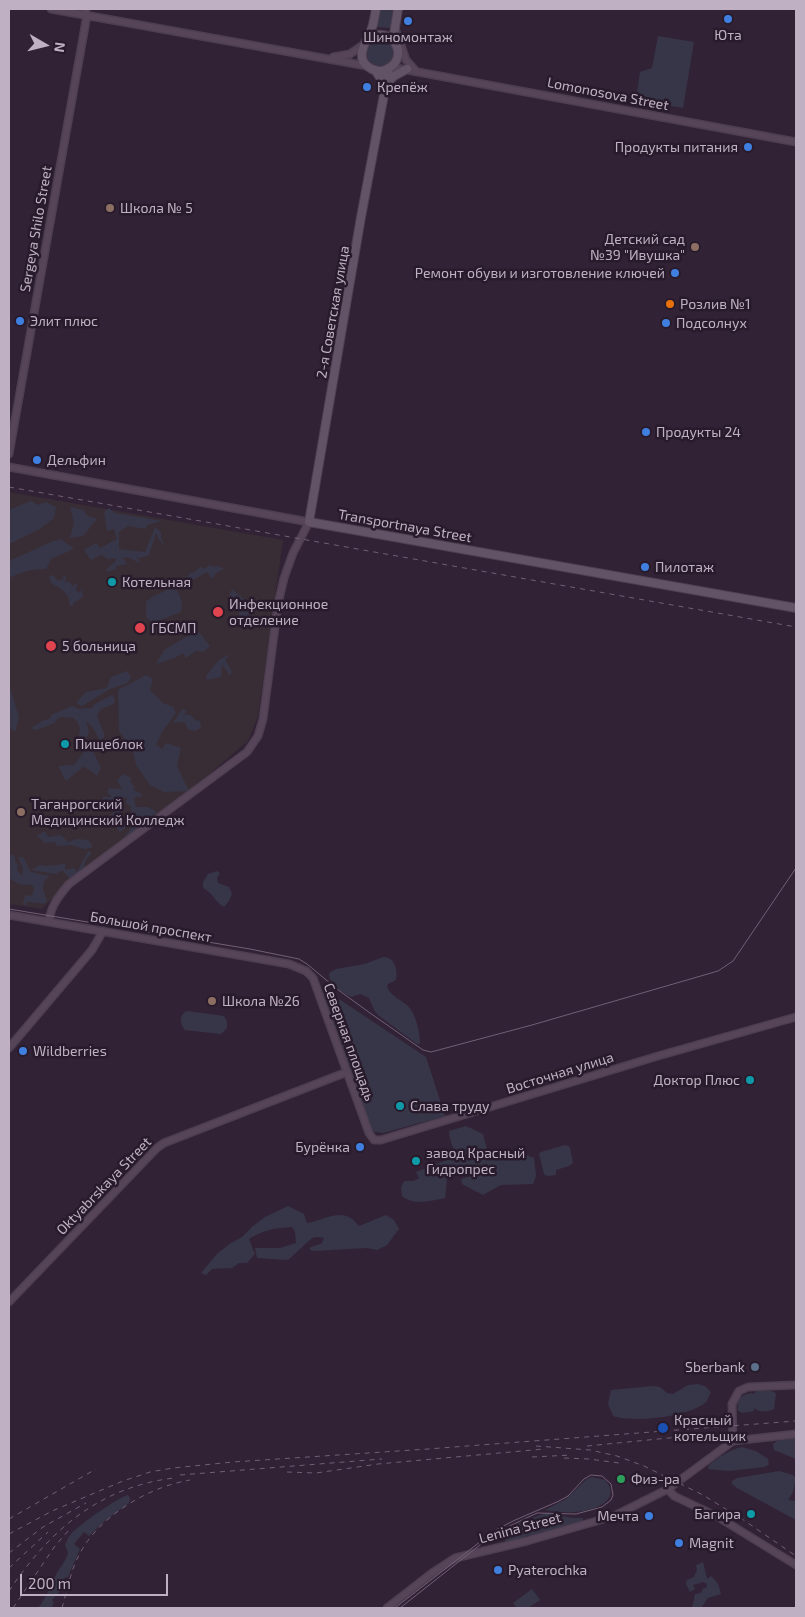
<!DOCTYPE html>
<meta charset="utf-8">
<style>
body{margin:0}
#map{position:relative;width:805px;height:1617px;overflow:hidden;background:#322236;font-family:"Exo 2",sans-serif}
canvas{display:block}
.frame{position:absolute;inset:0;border:10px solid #c0b0c3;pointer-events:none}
.north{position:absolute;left:20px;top:20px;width:50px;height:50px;-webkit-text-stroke:4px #281b2b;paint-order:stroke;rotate:98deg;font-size:14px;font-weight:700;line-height:20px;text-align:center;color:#c0b0c3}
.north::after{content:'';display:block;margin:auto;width:18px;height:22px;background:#c0b0c3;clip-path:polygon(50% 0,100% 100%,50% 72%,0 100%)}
.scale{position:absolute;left:20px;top:1574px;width:148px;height:22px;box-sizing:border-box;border:2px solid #c0b0c3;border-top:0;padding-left:6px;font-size:15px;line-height:18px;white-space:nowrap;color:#c0b0c3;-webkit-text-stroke:4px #281b2b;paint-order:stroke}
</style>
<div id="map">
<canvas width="805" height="1617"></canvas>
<div class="frame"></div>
<div class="north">N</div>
<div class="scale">200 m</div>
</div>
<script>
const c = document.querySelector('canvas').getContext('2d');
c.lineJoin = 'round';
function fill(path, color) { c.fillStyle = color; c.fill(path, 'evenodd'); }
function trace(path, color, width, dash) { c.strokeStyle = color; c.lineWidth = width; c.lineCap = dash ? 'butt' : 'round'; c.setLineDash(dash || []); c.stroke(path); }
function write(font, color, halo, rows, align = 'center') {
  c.font = font + ' "Exo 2",sans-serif'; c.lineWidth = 5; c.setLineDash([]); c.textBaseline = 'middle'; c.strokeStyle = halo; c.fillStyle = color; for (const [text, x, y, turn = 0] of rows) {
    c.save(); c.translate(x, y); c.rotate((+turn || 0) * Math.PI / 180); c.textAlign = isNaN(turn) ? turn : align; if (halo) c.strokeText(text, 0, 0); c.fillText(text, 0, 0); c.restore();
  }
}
fill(new Path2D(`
 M9,492L283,540L258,716L248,741L189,791L67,884L42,909L9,904Z`), '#382d34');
fill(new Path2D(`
 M379,9H394L391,28L376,27Z
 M658,36L694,42L683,108L636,100L640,72L652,68Z
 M366 52a14 14 0 1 1 28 0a14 14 0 1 1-28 0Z
 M31,501L38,505L46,502L56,507L54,518L40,529L9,544V510Z
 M70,507L84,510L86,515L97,519L83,536L70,538L74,523Z
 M109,508L115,513L162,521L147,525L146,529L128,526L119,532V549L145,552L155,527L161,532V538L166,548L158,538L156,533L149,555L140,558L136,557L139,560V563L128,557L123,558L127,564L116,566V569L108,572L106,570L115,562L116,558L108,559L101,555L91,560L84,550L96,543L100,548L117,539L114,529L107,531L104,512Z
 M61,539L74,549L51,559L46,569C32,569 21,572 9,578V561L53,541Z
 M210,565L215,567L219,566L224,569L216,573L212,579L207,572L191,581L186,578L191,572L193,573L200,567L204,569Z
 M53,575L57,580H62L64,575L66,577L65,584L67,581L72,584L71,588L76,583L77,585L76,590L80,593L82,588L83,597L73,603V606H70C69,592 61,589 51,583L49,576Z
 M171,588L176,589C181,597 183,602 181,612L153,623L146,617V602L152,597Z
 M232,589L245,600L244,606L249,614V617L254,622L249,627L239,617V609L231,605L229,597Z
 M199,632L210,646L203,652L196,651L186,658L183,653L175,658L156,664L164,650L186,637Z
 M231,654L225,660L232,671L230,676L222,664L221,677L207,680L206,676L220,659Z
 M127,671L131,677L128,683L110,689L82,706L76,703L86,692L107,688L111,677Z
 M146,675L153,679L150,690L163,703L173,707L176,713L162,732L156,745L162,749L166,743L181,748L177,766L189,791L164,792L150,785L136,765L133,750L119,731L118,690Z
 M9,685L19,717L15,732L9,727Z
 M112,695L115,699L114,704L101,709L97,716L105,736L100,741L93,728L86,721L89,732L85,740L89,742V750L94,753L101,768L97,776L88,769L81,766L82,768L66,781L58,766L74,765L84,752L79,736L80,728L77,721L73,718L63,717L58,718L54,723L37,730L31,728L44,720L50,719L51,715L72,706L79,709L92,708L95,704Z
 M182,709L187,710L184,715H191L195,720L200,721L201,728L195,731L189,730L184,722L173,723Z
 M124,774L131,778V782L135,788L132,789L142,794L141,798L138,796L134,799L136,807H148L157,812L121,841L133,826L131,820V807L126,803L127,797L117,799L125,810L117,814L127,826L119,833V830L112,824L105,821L116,810L115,803H102L103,797H112L107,792L109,788L122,789L117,780Z
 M45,831L48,837L61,835L68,842L77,839L88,840L93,847L85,849L71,845L57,846L55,842L45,843L37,836Z
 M88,851L91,852V854L86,859L82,875L70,879L62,870L56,874L31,870L40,865L46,866L65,864V870L74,868L77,872Z
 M11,854L15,857V862L18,864L17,870L22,876L23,869L18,857H23L31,872L50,876L44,881L43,888L47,902L42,904L40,903L26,902L27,906L23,904L25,895L32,896L34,888L32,885L19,884L9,878V856Z
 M217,871L220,873L217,878L218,883L229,887L232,894L229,901L224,907C214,901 214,894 203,888V882L208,874Z
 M383,957C395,957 398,970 396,980L388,984L387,987C392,997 400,999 408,1006C416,1014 420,1033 420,1044H417L378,1015L374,1010L369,998L360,994L351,997C341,991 329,986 329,973L336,969L365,964Z
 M319,988L324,989L426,1057L445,1116L383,1133L370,1131Z
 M187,1011L224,1016L227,1021V1028L221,1034L185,1030C179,1023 179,1015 187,1011Z
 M466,1126L483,1134L488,1153L500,1157L519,1152L534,1158L536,1176L533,1184L501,1185L483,1195L462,1184L461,1179L489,1171L487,1164L452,1173L447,1179L445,1198C431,1201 414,1206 402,1196L401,1188L404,1181H414L419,1178L416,1172L454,1157C455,1148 449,1141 449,1131Z
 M565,1145L570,1147L573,1163L569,1166L556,1170V1175L547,1176L544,1174L539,1154L541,1152Z
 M288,1206L304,1214L307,1223C327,1220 343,1205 359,1226L386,1215L394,1220L399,1229L387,1245L377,1250L367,1248L312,1251L309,1248L322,1243L324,1238L317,1237L312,1238L288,1260L257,1258L255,1248H280L296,1243L295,1232L292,1227C275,1228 263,1230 249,1239L255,1254L247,1263H239L232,1268L212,1269L206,1275L201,1273L218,1253L231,1243L242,1237L253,1226L265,1217Z
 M698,1384L705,1386L711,1392C709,1395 708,1400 706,1402C690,1417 633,1423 613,1416L608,1404L611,1390L654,1386L660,1387L667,1393L673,1394L688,1385Z
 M757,1391H771L776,1393L774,1409C769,1412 759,1413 754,1408V1411L742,1413L738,1411C736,1401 741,1394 751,1393L753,1394Z
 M796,1438V1459L774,1450L773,1444L777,1441Z
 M742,1447L756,1451L768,1459L769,1465L764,1467L729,1471L708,1469L709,1465C719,1457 729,1450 742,1447Z
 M779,1471L793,1475L796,1478L793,1492L788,1500L796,1501V1520L737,1488L732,1484V1481L737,1478Z
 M592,1477L605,1480C624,1502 589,1512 573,1512C564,1513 554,1511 545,1510L566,1499L587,1479Z
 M128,1495L130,1498L129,1503L105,1521L89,1536L84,1532L74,1544L80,1549L68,1577L64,1578L67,1583L52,1600L54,1603L51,1608H38C47,1597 51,1584 58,1571C62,1565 66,1560 68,1553L65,1545C67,1541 68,1537 71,1534C79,1525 117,1498 128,1495Z
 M547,1513L572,1518H583L582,1521L506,1542L502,1532L523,1521Z
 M703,1562L707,1579L711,1576C718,1582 719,1586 721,1594L708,1598L701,1608H692L695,1594L701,1593L703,1588H706L707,1584L703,1582L693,1585L695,1589L690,1592L686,1584L687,1580L694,1577L697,1570L696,1565Z
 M532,1589L540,1600L528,1608H517L513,1603Z`), '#373649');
const secondary = new Path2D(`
 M51,9L367,66
 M395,28L406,60L416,71
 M333,57L350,54L363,45
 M391,67L796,142
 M9,454L87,15L85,9
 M9,467L309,522L293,553L284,578L278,604L263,719L258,736L247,752L69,884C59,896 51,905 49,921
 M9,915L289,964L306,971L313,978L369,1133L374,1140H381L658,1056L796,1017
 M9,1048L92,950L103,931
 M9,1302L157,1148L164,1143L347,1072
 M733,1441L732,1404L739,1391L748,1387L796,1385
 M668,1489L674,1496L718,1517L796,1565
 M387,1608L432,1573L455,1558L527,1541L614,1516L668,1489L733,1441L796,1434`);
const primary = new Path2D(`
 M367,39C391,23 410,56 389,68C383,72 376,72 370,68C353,58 367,41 372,28C374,21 375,15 376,9
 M393,40L398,9
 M389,68L361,217L309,522L796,608
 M375,70L381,79L383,92
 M386,84L394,76L407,69`);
trace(secondary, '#4d3f50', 9);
trace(primary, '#4d3f50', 10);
trace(secondary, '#564459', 6);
trace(primary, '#635367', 8);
trace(new Path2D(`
 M9,909L250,949L299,959L307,964L337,989L370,1013L423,1050L431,1052L532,1025L718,971L733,961L796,868
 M395,1608L494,1531L513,1521L559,1501L568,1496L584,1479L591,1475L602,1476L611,1484L613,1495L611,1500L602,1507L576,1514L537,1513L495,1533L400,1608`), '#726076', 1);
trace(new Path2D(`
 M9,487L796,627
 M536,1446L590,1450L617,1456L644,1466L703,1495L742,1519L796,1556
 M587,1446L689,1436
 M532,1457L572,1455
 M564,1458L589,1459L619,1463
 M287,1472L316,1473L378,1464L544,1449
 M180,1475L382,1459
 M9,1519L96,1469
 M9,1534L52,1511L123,1481L150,1472L173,1468L233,1462L428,1449L796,1421
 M9,1553L43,1527L86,1503
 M9,1568L48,1532
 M9,1591C49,1531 99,1487 174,1478
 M13,1608L55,1546L69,1530
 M62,1608C67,1591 70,1573 78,1557C97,1517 148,1487 190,1480`), '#726076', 1, [5, 5]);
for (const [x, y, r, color] of [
 [728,19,5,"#3f7fe0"],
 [408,21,5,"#3f7fe0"],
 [367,87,5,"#3f7fe0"],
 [748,147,5,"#3f7fe0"],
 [110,208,5,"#8d6e63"],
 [695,247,5,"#8d6e63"],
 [675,273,5,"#3f7fe0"],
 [670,304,5,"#e8710a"],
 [20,321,5,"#3f7fe0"],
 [666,323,5,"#3f7fe0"],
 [646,432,5,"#3f7fe0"],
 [37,460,5,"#3f7fe0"],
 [645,567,5,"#3f7fe0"],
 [112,582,5,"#0f9aa8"],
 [218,612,6,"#e0444e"],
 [140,628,6,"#e0444e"],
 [51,646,6,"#e0444e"],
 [65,744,5,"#0f9aa8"],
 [21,812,5,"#8d6e63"],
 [212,1001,5,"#8d6e63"],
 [23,1051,5,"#3f7fe0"],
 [750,1080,5,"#0f9aa8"],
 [400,1106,5,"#0f9aa8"],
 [360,1147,5,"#3f7fe0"],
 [416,1161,5,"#0f9aa8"],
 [755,1367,5,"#5c6f8a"],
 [663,1428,6,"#1a4fb4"],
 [621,1479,5,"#2e9e5b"],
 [751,1514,5,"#0f9aa8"],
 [649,1516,5,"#3f7fe0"],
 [679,1543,5,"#3f7fe0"],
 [498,1570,5,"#3f7fe0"]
]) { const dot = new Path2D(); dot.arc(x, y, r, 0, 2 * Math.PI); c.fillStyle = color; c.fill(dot); trace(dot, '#281b2b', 2); }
write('14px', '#c0b0c3', '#281b2b', [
 ["Юта",728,35,"center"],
 ["Шиномонтаж",408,37,"center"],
 ["Крепёж",377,87],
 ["Продукты питания",738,147,"right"],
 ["Школа № 5",120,208],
 ["Детский сад",685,239,"right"],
 ["№39 \"Ивушка\"",685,255,"right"],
 ["Ремонт обуви и изготовление ключей",665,273,"right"],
 ["Розлив №1",680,304],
 ["Элит плюс",30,321],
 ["Подсолнух",676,323],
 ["Продукты 24",656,432],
 ["Дельфин",47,460],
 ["Пилотаж",655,567],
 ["Котельная",122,582],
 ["Инфекционное",229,604],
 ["отделение",229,620],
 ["ГБСМП",151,628],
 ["5 больница",62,646],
 ["Пищеблок",75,744],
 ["Таганрогский",31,804],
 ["Медицинский Колледж",31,820],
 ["Школа №26",222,1001],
 ["Wildberries",33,1051],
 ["Доктор Плюс",740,1080,"right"],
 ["Слава труду",410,1106],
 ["Бурёнка",350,1147,"right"],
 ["завод Красный",426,1153],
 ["Гидропрес",426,1169],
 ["Sberbank",745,1367,"right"],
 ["Красный",674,1420],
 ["котельщик",674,1436],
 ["Физ-ра",631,1479],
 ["Багира",741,1514,"right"],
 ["Мечта",639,1516,"right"],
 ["Magnit",689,1543],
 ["Pyaterochka",508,1570]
], 'left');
write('14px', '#c0b0c3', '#281b2b', [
 ["Lomonosova Street",608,94,11],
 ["Sergeya Shilo Street",36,229,-80],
 ["2-я Советская улица",333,312,-80],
 ["Transportnaya Street",405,526,10],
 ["Большой проспект",151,927,10],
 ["Северная площадь",349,1042,70],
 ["Восточная улица",560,1073,-17],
 ["Oktyabrskaya Street",104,1186,-46],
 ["Lenina Street",520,1528,-15]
]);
</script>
